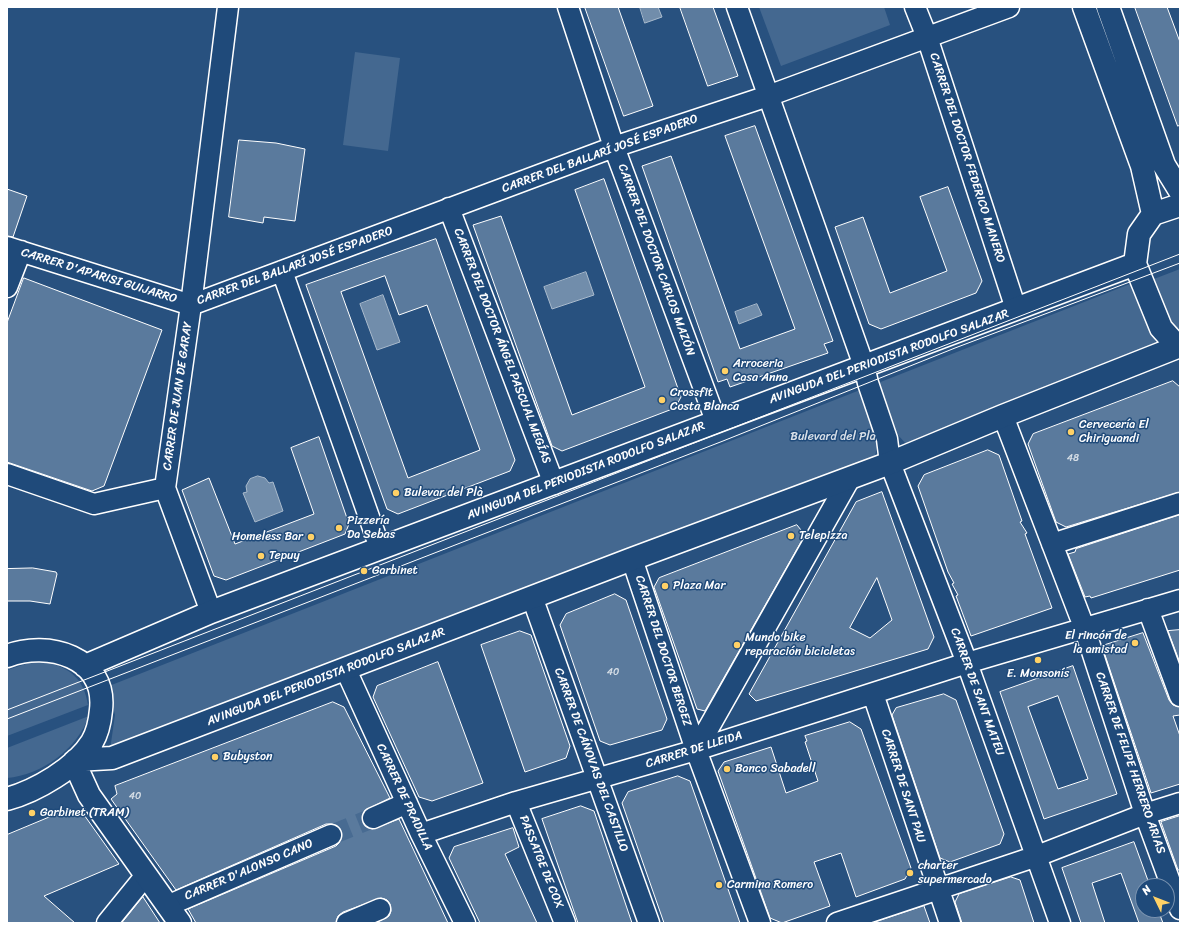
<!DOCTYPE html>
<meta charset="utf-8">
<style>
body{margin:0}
#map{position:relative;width:1187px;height:930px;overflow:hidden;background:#28517f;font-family:Sriracha,sans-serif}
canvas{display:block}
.frame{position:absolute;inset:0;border:8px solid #fff;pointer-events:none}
.north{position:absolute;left:1135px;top:878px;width:40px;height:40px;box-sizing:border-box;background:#1f4a7a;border:1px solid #7992af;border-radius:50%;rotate:313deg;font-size:11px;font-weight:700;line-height:16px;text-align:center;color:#fff}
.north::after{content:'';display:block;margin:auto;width:14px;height:18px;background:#ffd166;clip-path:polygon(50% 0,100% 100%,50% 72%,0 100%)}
</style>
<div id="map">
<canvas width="1187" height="930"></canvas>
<div class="frame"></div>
<div class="north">N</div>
</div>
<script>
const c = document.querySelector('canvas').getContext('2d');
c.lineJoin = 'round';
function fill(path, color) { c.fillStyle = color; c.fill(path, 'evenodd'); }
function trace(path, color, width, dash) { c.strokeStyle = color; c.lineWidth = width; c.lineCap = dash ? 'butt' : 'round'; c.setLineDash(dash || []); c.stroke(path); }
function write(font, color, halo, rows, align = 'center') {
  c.font = font + ' Sriracha,sans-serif'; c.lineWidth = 3; c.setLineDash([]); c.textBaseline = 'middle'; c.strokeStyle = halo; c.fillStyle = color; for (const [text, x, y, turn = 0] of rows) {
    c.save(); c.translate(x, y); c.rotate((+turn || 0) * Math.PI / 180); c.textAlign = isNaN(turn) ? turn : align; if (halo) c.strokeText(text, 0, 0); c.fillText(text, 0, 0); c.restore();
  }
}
fill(new Path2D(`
 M759,7H884L890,25L781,66Z
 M355,52L400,58L388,151L343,145Z
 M1180,269V329C1164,325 1158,293 1154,279Z
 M1135,282L1158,349L907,445L898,435L878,383Z
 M860,390L878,439L875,457L110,750L115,715L109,686Z
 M47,662C71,669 84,679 88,705L7,736V670L29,663Z
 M89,716C77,749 42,775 7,778V748Z`), '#446890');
const water = new Path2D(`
 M640,7H658L662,17L645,23Z
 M586,272L594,295L552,309L544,287Z
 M383,295L400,342L377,350L360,304Z
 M757,304L762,315L739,324L735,312Z
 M258,476L265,478L269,483L273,482L283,511L255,522L243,493L247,492L246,486L250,479Z`);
fill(water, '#718dab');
trace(water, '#aabbcd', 1);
const building = new Path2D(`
 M585,7H618L653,106L624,116Z
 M680,7H713L738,76L708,86Z
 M1135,7H1167L1180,42V125L1178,126Z
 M755,126L833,341L824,344L828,353L730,387L727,379L718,382L642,166L671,156L740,349L795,329L725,136Z
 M239,140L276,143L305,149L295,221L264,217L263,223L229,217Z
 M604,179L681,397L675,408L562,451L552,446L473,225L501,216L572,415L645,387L575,190Z
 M948,187L982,281L976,293L881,329L869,324L835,227L863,217L890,293L947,271L920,197Z
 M7,189L27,196L13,237L7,236Z
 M436,239L515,460L510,471L398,514L387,509L306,285ZM385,276L399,315L427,305L480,450L408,478L341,292Z
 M24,278L162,330L104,486L92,491L7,462V323Z
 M1173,381L1180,387V492L1066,527L1056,522L1028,444L1033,434Z
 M319,437L349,524L345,534L226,580L214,576L182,490L209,478L235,544L314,514L291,448Z
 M988,450L999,455L1022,521L1020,522L1027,533L1025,534L1052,608L971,636L956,596L958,595L952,584L954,583L948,572L918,486L924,475Z
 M882,492L934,637L928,649L756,701L749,694L856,502ZM877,578L892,620L870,638L850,628Z
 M1180,515V570L1091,598L1090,596L1085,597L1068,554L1075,552L1076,549Z
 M797,525L805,535L705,711L697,709L654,587L659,578Z
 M33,568L56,572L57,574L50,604L30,601H7V569Z
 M615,594L626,600L667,719L662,730L610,745L600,741L560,625L566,614Z
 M1180,630V663L1168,631Z
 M520,631L531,635L570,746L566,758L525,772L481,645Z
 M1143,633L1169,700L1173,705L1180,707V715L1173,716L1180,736V784L1151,793L1102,646Z
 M438,662L483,783L432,801L419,797L373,697L377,686Z
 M1073,666L1117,794L1044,819L1000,692ZM1058,696L1088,779L1058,789L1028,707Z
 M944,694L956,700L1004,834L1000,844L950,862L940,858L892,715L896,708Z
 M333,702L344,707L390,798L364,811L362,816L363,823L367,827L372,829L399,819L448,923H376L389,916L391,911L390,904L387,900L381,898L343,912L338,916L336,923H196L188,909L336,846L340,842L342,837L341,830L333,824H326L176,890L111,799L117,794L115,786Z
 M850,722L861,729L911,868L905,879L856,897L841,853L814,862L830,906L782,923L770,918L718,771L724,762L771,747L786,793L818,781L805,742L807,741L805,736Z
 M678,776L690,781L740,923H664L622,803L628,792Z
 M581,806L594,811L632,923H578L542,819Z
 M69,809L82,812L119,864L44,896L75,923H7V835Z
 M1180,816V870H1178L1161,822Z
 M513,828L519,847L505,854L537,923H480L449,858L454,847Z
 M1134,842L1150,886H1143V910H1158L1163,923H1139L1121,873L1092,883L1105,923H1081L1062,868Z
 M1011,877L1020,880L1034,923H962L955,902L959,894Z
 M143,897L160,923H122Z
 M924,906L930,923H876V922Z`);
fill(building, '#5a7a9d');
trace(building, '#fff', 1);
trace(new Path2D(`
 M331,835L373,818`), '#486b92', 20, [20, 10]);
const street = new Path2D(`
 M568,7L614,147L716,421
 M737,7L864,366L868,383L887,439L890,463L967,663L1060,923
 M915,7L927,37L1016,309
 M449,208L554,484
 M7,247L191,305L614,147L768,96L1009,7
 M282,271L380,548
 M7,287L21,251
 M1003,416L1084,627L1145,814L1180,909
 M7,474L94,504L165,488
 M1052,544L1180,503
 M632,559L696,750L760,923
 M532,597L649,923
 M1148,609L1180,696
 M211,612L165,488L191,305L228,7
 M346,670L421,834L465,923
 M873,694L950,923
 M696,750L850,478
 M516,802L565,923
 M373,818L407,803
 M421,834L516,802L696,750L967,663L1180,600
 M167,906L331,835
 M107,923L146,875
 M347,923L380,909
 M837,923L1037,856L1145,814L1180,803`);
const secondary = new Path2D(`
 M1084,7L1142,166L1153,214L1139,234L1135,264L1161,328L1178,347
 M1108,7L1164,165L1180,191
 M1153,214L1180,205
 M7,656C48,640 107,657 101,710C100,721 98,732 92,742C76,768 36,791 7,799
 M85,666L211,612L1135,264
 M76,760L112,758L632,559L890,463L1003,416L1180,346
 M74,762L89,795L180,923`);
trace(street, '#fff', 23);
trace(secondary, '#fff', 25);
trace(street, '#1f4a7a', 20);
trace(secondary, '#1f4a7a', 22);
trace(new Path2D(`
 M7,710L1180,254
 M7,719L723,441L955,348L1180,263`), '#fff', 1);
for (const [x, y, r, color] of [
 [725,371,4,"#ffd166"],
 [662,400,4,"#ffd166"],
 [1071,432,4,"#ffd166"],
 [396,493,4,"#ffd166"],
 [339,528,4,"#ffd166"],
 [791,536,4,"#ffd166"],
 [311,537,4,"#ffd166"],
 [261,556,4,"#ffd166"],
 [364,571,4,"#ffd166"],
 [665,586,4,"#ffd166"],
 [1135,643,4,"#ffd166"],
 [737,645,4,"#ffd166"],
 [1038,660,4,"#ffd166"],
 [215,757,4,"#ffd166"],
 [727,769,4,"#ffd166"],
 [32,813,4,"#ffd166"],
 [910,873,4,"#ffd166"],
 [719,885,4,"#ffd166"]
]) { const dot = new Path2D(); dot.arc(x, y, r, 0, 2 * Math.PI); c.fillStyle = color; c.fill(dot); trace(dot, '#1f4a7a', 1.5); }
write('10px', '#d6dee6', null, [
 ["48",1073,458],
 ["40",613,672],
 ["40",135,796]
]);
write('12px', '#fff', '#1f4a7a', [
 ["CARRER DEL BALLARÍ JOSÉ ESPADERO",600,154,-20],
 ["CARRER DEL DOCTOR FEDERICO MANERO",967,158,72],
 ["CARRER DEL DOCTOR CARLOS MAZÓN",656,260,70],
 ["CARRER DEL BALLARÍ JOSÉ ESPADERO",295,266,-20],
 ["CARRER D'APARISI GUIJARRO",99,276,17],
 ["CARRER DEL DOCTOR ÁNGEL PASCUAL MEGÍAS",502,346,69],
 ["AVINGUDA DEL PERIODISTA RODOLFO SALAZAR",889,357,-20],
 ["CARRER DE JUAN DE GARAY",178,396,-82],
 ["AVINGUDA DEL PERIODISTA RODOLFO SALAZAR",586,471,-21],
 ["CARRER DEL DOCTOR BERGEZ",663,651,72],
 ["AVINGUDA DEL PERIODISTA RODOLFO SALAZAR",326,677,-21],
 ["CARRER DE SANT MATEU",977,692,70],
 ["CARRER DE LLEIDA",694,750,-17],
 ["CARRER DE CÁNOVAS DEL CASTILLO",591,760,70],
 ["CARRER DE FELIPE HERRERO ARIAS",1130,763,71],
 ["CARRER DE SANT PAU",903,786,72],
 ["CARRER DE PRADILLA",404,797,65],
 ["PASSATGE DE COX",541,862,68],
 ["CARRER D'ALONSO CANO",249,870,-23]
]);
write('12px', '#fff', '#1f4a7a', [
 ["Arroceria",733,364],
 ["Casa Anna",733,378],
 ["Crossfit",670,393],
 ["Costa Blanca",670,407],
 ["Cervecería El",1079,425],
 ["Chiriguandi",1079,439],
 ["Bulevar del Plà",404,493],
 ["Pizzería",347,521],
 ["Da Sebas",347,535],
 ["Telepizza",799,536],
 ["Homeless Bar",303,537,"right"],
 ["Tepuy",269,556],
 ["Garbinet",372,571],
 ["Plaza Mar",673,586],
 ["El rincón de",1127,636,"right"],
 ["la amistad",1127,650,"right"],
 ["Mundo bike",745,638],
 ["reparación bicicletas",745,652],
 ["E. Monsonís",1038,674,"center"],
 ["Bubyston",223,757],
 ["Banco Sabadell",735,769],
 ["Garbinet (TRAM)",40,813],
 ["charter",918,866],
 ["supermercado",918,880],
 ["Carmina Romero",727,885]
], 'left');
write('12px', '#dae1e9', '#1f4a7a', [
 ["Bulevard del Pla",833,437]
]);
</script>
